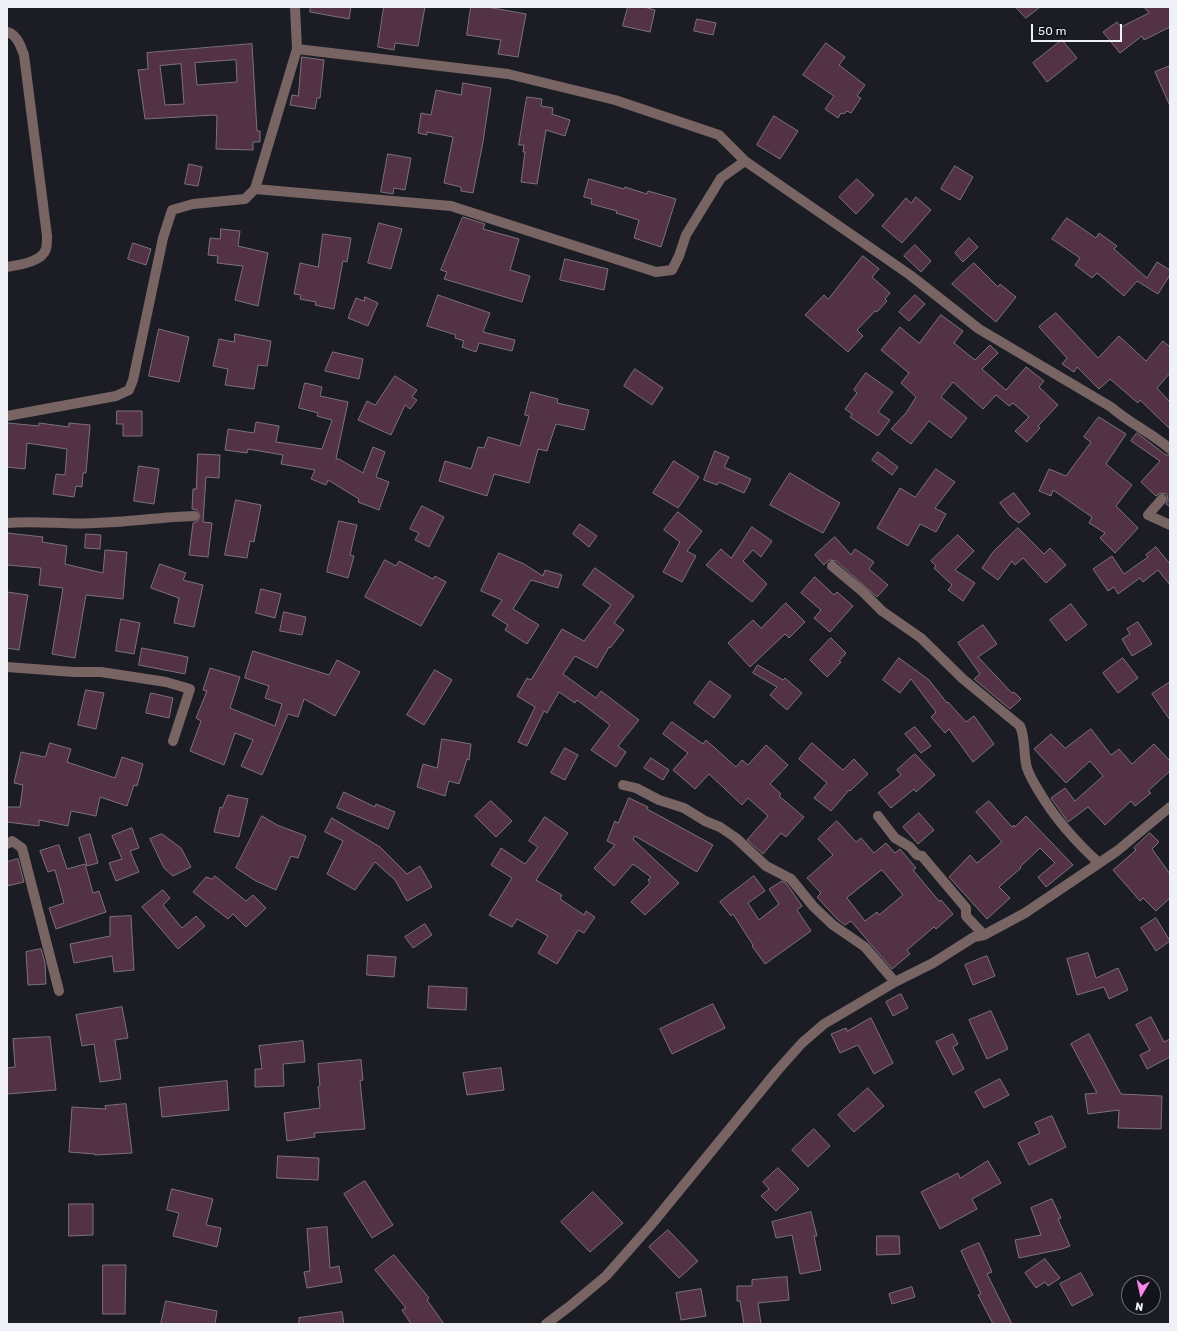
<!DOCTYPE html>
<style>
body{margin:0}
#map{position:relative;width:1177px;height:1331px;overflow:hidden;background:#1b1c24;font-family:Rubik,sans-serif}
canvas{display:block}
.frame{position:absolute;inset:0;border:8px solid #f0f1f7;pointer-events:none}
.north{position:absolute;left:1121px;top:1275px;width:40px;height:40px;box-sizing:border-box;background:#12131b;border:1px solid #6b6c73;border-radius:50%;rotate:189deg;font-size:11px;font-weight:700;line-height:16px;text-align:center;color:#f0f1f7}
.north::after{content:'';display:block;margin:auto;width:14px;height:18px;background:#f987e8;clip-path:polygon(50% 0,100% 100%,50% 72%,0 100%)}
.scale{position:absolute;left:1031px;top:24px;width:91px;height:18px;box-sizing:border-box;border:2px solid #f0f1f7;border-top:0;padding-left:5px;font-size:12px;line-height:14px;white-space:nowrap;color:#f0f1f7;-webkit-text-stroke:3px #12131b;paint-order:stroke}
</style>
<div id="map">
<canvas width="1177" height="1331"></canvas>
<div class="frame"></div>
<div class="north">N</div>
<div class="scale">50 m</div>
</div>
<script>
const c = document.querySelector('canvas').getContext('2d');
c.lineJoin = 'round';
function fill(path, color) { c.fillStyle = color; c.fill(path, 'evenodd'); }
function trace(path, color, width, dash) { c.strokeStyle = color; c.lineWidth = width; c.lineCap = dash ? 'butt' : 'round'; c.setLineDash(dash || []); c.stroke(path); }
const building = new Path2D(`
 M311,7H351L349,19L310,12Z
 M384,7H425L418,46L395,43L394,50L378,47Z
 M471,7H487L526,14L518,57L498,54L501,40L467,35Z
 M628,7H644L655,10L650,32L623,26Z
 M1016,7H1040L1026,18Z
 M1144,7H1170V27L1144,40L1142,36L1120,53L1103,32L1117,22L1121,27L1149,13Z
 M697,19L716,23L713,35L694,31Z
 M1062,40L1077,58L1047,82L1033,63Z
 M826,43L845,57L839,65L865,85L857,96L861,98L851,113L847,111L844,114L841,113L838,118L825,109L834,96L803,75Z
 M252,44L257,131H260V142H253V150L216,149L217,116L214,115L145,119L138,70L148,69L147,53ZM236,60L237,82L197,85L195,63ZM181,64L184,104L165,105L160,66Z
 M302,57L324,60L320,98H317L315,109L290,105L292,95L298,96Z
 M1170,66V106L1155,72Z
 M463,83L491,88L483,142L473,193L461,191V187L444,183L453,137L427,132V135L418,133L421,113L431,115L436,90L461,95Z
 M527,97L542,99L541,106L553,108L552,114L570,120L565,136L546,130L537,184L521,182L525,152H523L524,145H519Z
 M774,116L798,131L780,159L757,145Z
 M388,154L411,158L405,190L394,188L393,194L381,192Z
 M189,164L202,167L198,186L185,184Z
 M955,166L973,177L960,200L941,189Z
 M589,179L624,189L625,187L647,194L648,191L676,199L661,247L634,238L639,220L616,213L617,211L591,204L592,199L584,197Z
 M857,179L874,195L856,214L839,197Z
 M916,197L931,210L902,243L882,226L906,198L911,203Z
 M463,217L485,224L483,229L519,239L510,270L530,276L522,302L444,279L447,272L441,270Z
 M1067,218L1096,238L1099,233L1117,246L1114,249L1147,278L1157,262L1170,270V275L1158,294L1137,281L1124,296L1097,273L1092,278L1075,265L1080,258L1052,239Z
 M379,223L402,229L391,269L368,263Z
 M221,229L240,231L238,246L268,253L258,306L235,300L243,266L217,263L218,256L208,255L210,238L220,239Z
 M323,234L351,238L347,262L343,261L334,309L315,305L316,302L300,299L301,295L294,294L300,263L318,267Z
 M969,238L978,247L963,262L955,253Z
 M133,243L151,249L146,265L128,259Z
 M915,245L931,261L921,272L904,256Z
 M863,256L879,269L872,277L890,293L885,299L887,301L877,312L875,311L857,330L863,336L848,352L805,315L824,295L828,299Z
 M565,259L608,269L604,290L560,280Z
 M974,263L998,287L1000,284L1016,297L996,322L952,284Z
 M438,295L490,313L483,332L515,340L512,351L479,343L476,352L462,347L464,341L455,338L456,335L427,326Z
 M915,295L925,304L909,321L899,312Z
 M365,297L378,303L368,326L348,318L356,298L364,301Z
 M1056,313L1098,358L1119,336L1146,361L1163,341L1170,347V373L1157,388L1170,402V429L1140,400L1138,403L1110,379L1099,389L1077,367L1074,372L1062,364L1067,358L1039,327Z
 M941,315L963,331L954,343L975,360L990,345L998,353L982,369L1006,390L1026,367L1044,381L1039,387L1058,405L1038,426L1040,428L1027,442L1015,431L1029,417L1013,403L1009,406L996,395L983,409L953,382L941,397L967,418L951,438L929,421L911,444L891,429L906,413L916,397L901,383L909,373L881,350L900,327L919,343Z
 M159,329L189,337L179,382L149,376Z
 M235,334L271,341L267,366L258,365L254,389L225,385L228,369L213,366L219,339L234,342Z
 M333,352L363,359L359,379L325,371Z
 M635,369L663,388L652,405L624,386Z
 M866,373L893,392L878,412L890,420L878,436L850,417L852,414L845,409L857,393L854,390Z
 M395,376L417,390L412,397L417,400L410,409L405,405L391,435L358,420L367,401L375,405Z
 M305,383L322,387L320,396L348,402L336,459H339L363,473L373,447L385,452L376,477L389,482L379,510L358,502L359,499L328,480L326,485L311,479L315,470L281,464L283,455L248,449L247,453L225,450L228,429L254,433L256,422L279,426L276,442L322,449L332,420L317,416L318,413L299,408Z
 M531,392L558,399L557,403L589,410L584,430L556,424L547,451L538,449L529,483L494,474L487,496L439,481L445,461L471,469L478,447L484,448L488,437L520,446L529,416L525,415Z
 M117,411H142V436H123V424H117Z
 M1099,417L1126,434L1106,464L1132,485L1116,506L1138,528L1115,553L1100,538L1105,533L1089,523L1092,517L1053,490L1051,496L1039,491L1049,469L1066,476L1091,442L1084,437Z
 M8,423L39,426V423L69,427V423L90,425L86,473H83L82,487L76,486L74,497L53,494L56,474L65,475L67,449L27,443L25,469L7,467Z
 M1137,433L1166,455H1170V507L1166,504L1168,500L1167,494L1160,493L1156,496L1141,482L1160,461L1131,441Z
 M715,451L729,457L724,467L751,479L744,493L719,482L717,485L704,480Z
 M878,452L898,467L892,475L872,460Z
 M198,454L220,455L219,478L206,477L203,522L212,523L208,557L189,555L193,523L198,521L200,516L197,510L192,509L193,489H196Z
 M674,461L699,477L678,508L653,493Z
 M139,466L159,469L154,504L134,501Z
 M936,469L955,482L935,508L946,514L936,532L920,524L908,546L877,528L900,488L915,497Z
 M790,473L840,503L823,533L770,505Z
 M1014,493L1030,514L1019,523L1010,516L1000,503Z
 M236,500L261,505L254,542L250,541L247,558L225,555Z
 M422,506L444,517L429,547L415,540L419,533L410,529Z
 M678,512L702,531L687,551L696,556L682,582L663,572L680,542L664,530Z
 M339,521L357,525L350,555L354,556L348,578L327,572Z
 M580,524L597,536L589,547L573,534Z
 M752,527L772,541L761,557L753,550L743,561L767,584L752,602L706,565L721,549L731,558Z
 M1018,528L1044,554L1050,548L1066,565L1046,583L1023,558L1015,565L1012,561L998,580L982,568L993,552Z
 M7,533L43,537L42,542L67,546L65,564L103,573L105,550L127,552L123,599L86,595L75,658L52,654L63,588L39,585L41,568L7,565Z
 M86,534L101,535L100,549L85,548Z
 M958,535L974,551L955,570L975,583L963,601L948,590L952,585L934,568L936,566L931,561Z
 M835,537L851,555L855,549L874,562L869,569L888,585L877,597L836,561L829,560L824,565L815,555Z
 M1156,547L1170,564V585L1158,570L1143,582L1140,578L1118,594L1114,587L1108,591L1093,569L1112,556L1124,574L1148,557L1146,555Z
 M499,553L524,564L543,576L545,570L562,575L558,588L531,580L513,609L539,625L527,644L505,630L508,625L492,615L502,600L481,591Z
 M385,560L396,566L399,561L433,579L435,576L446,582L421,626L365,597Z
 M160,564L186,573L183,580L203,585L194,627L174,623L179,598L151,588Z
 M595,568L634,596L614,623L624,630L610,648L609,647L597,668L575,656L563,674L596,698L601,691L639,720L618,746L626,752L616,767L591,750L610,725L577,700L575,703L559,692L547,713L544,711L527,746L518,742L535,707L517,696L527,678L531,680L562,629L584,641L611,605L583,585Z
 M815,577L834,595L837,592L853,606L830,632L814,618L821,610L801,593Z
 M261,589L281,594L275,618L256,613Z
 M7,592L28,595L19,650L7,648Z
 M786,603L805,622L789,638L785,634L750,667L728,643L753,620L761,628Z
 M1071,604L1087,625L1066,641L1050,620Z
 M284,612L306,617L302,635L280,631Z
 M121,619L140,623L134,654L116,651Z
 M1138,622L1152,644L1132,656L1122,639L1130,634L1127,629Z
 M983,625L997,644L978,657L1012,693L1014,692L1021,699L1010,709L974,679L980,674L958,643Z
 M831,638L846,653L839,661L841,662L827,677L810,660Z
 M142,648L188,657L185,674L139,665Z
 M253,651L329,675L337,660L360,672L335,716L304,699L298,717L288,714L262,775L241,766L253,740L235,733L224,765L190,751L201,721L196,718L207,691L203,690L210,668L240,677L230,708L275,726L282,704L265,698L269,686L245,678Z
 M899,658L929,680L947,703L948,702L966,722L974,716L994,744L973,762L949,729L945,733L931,717L936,712L911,679L900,693L883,680Z
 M1123,658L1138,678L1118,693L1103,673Z
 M758,665L783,680L785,678L802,693L787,710L770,695L777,687L753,673Z
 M435,670L452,680L424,725L407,715Z
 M710,681L731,696L714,718L694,703Z
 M1170,682V720L1152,694Z
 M86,690L104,693L96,729L78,725Z
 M151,693L173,698L169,718L146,713Z
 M672,722L703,744L706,740L736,767L742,760L748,765L766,745L788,765L770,784L781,794L779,796L804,817L786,837L781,833L763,854L747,840L768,816L748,798L742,805L709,774L695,789L673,770L688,753L663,734Z
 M915,727L931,746L921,753L905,734Z
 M1091,729L1111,755L1119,749L1132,764L1154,744L1170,761V771L1148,791L1151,793L1135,806L1131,801L1105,825L1088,807L1068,822L1051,798L1065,788L1075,801L1103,776L1090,761L1066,783L1034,749L1051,734L1065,748Z
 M442,739L471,744L469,760L467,759L459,784L449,781L445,796L417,787L423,764L437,768Z
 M50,743L71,749L67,762L115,778L122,757L143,764L137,786L134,785L127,806L100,797L96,816L71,811L68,826L39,820V826L7,822V807H20L23,785L14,783L21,752L45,757Z
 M812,743L843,770L854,759L868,774L850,791L849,790L831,811L814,798L827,783L799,759Z
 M565,748L578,755L565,780L551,773Z
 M915,754L935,775L916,792L914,789L891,808L878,793L901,775L897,770Z
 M651,758L669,770L663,780L644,768Z
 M344,792L375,807L376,804L395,812L388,829L337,808Z
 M228,795L248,799L239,837L214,832L220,807L222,808Z
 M629,798L648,807L647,809L713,845L697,872L635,836L633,839L679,883L645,915L631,902L650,883L648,880L651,877L633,864L614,886L594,868L615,845L607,841L615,821L618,823Z
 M491,801L512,821L496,837L475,816Z
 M989,801L1012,827L1014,825L1015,827L1026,816L1073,865L1046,887L1038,877L1055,863L1040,848L1020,867L1021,868L999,887L1010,898L987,919L949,877L970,855L977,863L1002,842L976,812Z
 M919,813L934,830L918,844L903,827Z
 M262,816L277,825L306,836L298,858L291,856L276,890L256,881L236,868Z
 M545,817L568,833L536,880L562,895L560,899L584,915L586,911L595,917L584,933L578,930L557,964L538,953L548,936L517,919L512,927L489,915L512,878L491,865L501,848L525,864L538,847L529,841Z
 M332,818L380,847L407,874L420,866L432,887L407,901L395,880L375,862L355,890L327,874L343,841L325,832Z
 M837,821L856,842L861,838L874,853L886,843L895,853L900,849L916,868L913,870L939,901L941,900L953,914L936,929L934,927L907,950L910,954L892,969L851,921L845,925L838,920L817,897L821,893L807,878L833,855L818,839ZM882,870L903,895L879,915L877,912L865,921L847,898Z
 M132,828L139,848L130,851L139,872L116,881L109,863L122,859L112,836Z
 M1150,833L1159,842L1152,849L1170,874V898L1156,911L1143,898L1140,901L1113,870L1136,850L1134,848Z
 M90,834L98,863L87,866L79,838Z
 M162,834L181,848L191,867L173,876L164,868L150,839Z
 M59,845L67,869L85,864L93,893L99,891L106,912L56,929L49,908L64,903L55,870L48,872L40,851Z
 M18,859L24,882L7,886V862Z
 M215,876L246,901L253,895L266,908L246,927L233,914L228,919L193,892L206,877L212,879Z
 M754,876L765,891L748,903L759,920L779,904L769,889L782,881L787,884L802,906L797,910L811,931L765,964L752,946L753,945L733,914L731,916L720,902Z
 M163,890L170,898L163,905L182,928L196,916L205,926L178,949L142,907Z
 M131,916L134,970L114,972L112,956L74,963L70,944L110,936V917Z
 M1156,918L1170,941L1156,951L1141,928Z
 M425,924L432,935L413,948L405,937Z
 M41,949L45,963L46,984L28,985L26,952Z
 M1088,953L1096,978L1118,968L1128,990L1109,999L1104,987L1077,995L1067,959Z
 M368,955L396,957L394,977L367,975Z
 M987,956L995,976L973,985L965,965Z
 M429,986L467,988L466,1010L428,1008Z
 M901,994L908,1008L893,1016L886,1002Z
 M713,1004L725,1028L672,1054L660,1029Z
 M122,1007L128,1038L115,1040L121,1079L100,1082L94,1044L82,1046L76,1015Z
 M991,1011L1008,1049L987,1059L969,1020Z
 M1151,1017L1164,1042L1170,1039V1057L1147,1069L1140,1055L1150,1050L1136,1025Z
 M871,1018L893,1063L874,1074L858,1045L840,1053L831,1034L846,1028L847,1031Z
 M953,1034L958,1044L953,1047L964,1069L953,1075L936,1042Z
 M1089,1034L1121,1094L1162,1096L1161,1129L1118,1128L1119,1110L1088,1114L1085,1094L1097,1093L1071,1044Z
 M50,1037L56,1090L7,1094V1068L15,1067L13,1039Z
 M303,1041L305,1062L283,1064L284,1086L255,1087V1069H262L259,1046Z
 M361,1060L363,1080L360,1081L365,1129L314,1133L315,1137L287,1141L284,1113L320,1108L318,1087L320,1086L318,1064Z
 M501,1068L504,1090L467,1095L463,1073Z
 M1000,1079L1009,1095L984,1108L975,1092Z
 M227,1081L229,1110L162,1117L159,1088Z
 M868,1088L884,1106L854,1132L838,1115Z
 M126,1104L132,1153L95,1155V1154L69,1152L72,1107L106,1109L105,1106Z
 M1052,1116L1066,1147L1029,1165L1018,1143L1040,1133L1035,1123Z
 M814,1129L830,1146L808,1167L792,1150Z
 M278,1156L319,1158L318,1180L277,1178Z
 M988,1161L1001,1183L972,1199L977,1209L940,1229L921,1192L958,1173L960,1178Z
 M778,1168L799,1189L776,1211L761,1196L769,1189L763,1182Z
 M365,1181L393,1225L372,1238L344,1194Z
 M172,1189L213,1199L206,1225L221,1228L217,1247L173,1236L179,1213L167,1210Z
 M593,1192L623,1223L590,1252L561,1222Z
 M1052,1199L1061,1218L1058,1219L1070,1246L1062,1249L1019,1258L1015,1240L1041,1235L1031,1208Z
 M69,1204H93V1235L69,1236Z
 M811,1212L817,1236H814L821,1270L800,1274L792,1235L776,1238L772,1222Z
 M327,1227L330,1268L339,1266L342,1282L307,1288L304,1272L310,1271L307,1229Z
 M668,1230L698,1261L679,1278L649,1247Z
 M877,1236H899L900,1254L877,1255Z
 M979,1243L992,1272L987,1274L1012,1324H993L978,1295L981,1294L961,1251Z
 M394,1255L429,1298L427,1300L444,1324H411L402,1310L406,1308L375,1270Z
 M1045,1259L1060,1278L1048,1286L1045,1282L1036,1288L1025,1273Z
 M103,1265H126L125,1314H103Z
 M1081,1273L1093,1295L1072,1306L1060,1284Z
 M787,1277L789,1300L758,1303L761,1324H744L740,1301H737V1286H752V1280Z
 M912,1287L915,1297L892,1304L889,1294Z
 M701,1289L706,1316L681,1320L676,1293Z
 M166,1301L217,1311L215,1324H161Z
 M342,1312L344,1324H299V1318Z`);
fill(building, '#533246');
trace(building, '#7d7278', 1);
trace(new Path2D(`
 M7,32C17,34 21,47 24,55L47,236C47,240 47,245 46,249C42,262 19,265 7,267
 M297,49L508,74L615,100L719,135L745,161L910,275L979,329L1111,407C1129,423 1152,433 1170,449
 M255,189L451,206L656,272L672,270L679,256L686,235L721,178L745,161
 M7,416L116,396L129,390L133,380L163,238L172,210L193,204L245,199L255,189L297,49L295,7
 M1162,499L1148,515L1170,525
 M7,523C37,520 66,525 96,523C129,522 161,517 194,516
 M832,566L863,592L882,611L921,638L963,679L1020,726C1026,740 1023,754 1027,768C1030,777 1035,785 1040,793C1056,820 1076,842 1099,863
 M7,667L74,672H101L166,682L190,689L173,741
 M623,785L636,788L659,800L684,808L705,821L720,827L736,838L766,866L791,879L813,906L833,925L865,947L895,982
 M878,816L895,838L910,847L917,855L922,856L966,908V916L984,935
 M7,844L12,841L22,848L59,991
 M546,1324L570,1306L606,1276L651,1225L777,1071L802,1043L824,1024L895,982L933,963L974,937L984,935L1025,913L1117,851L1170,807`), '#776463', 10);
</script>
